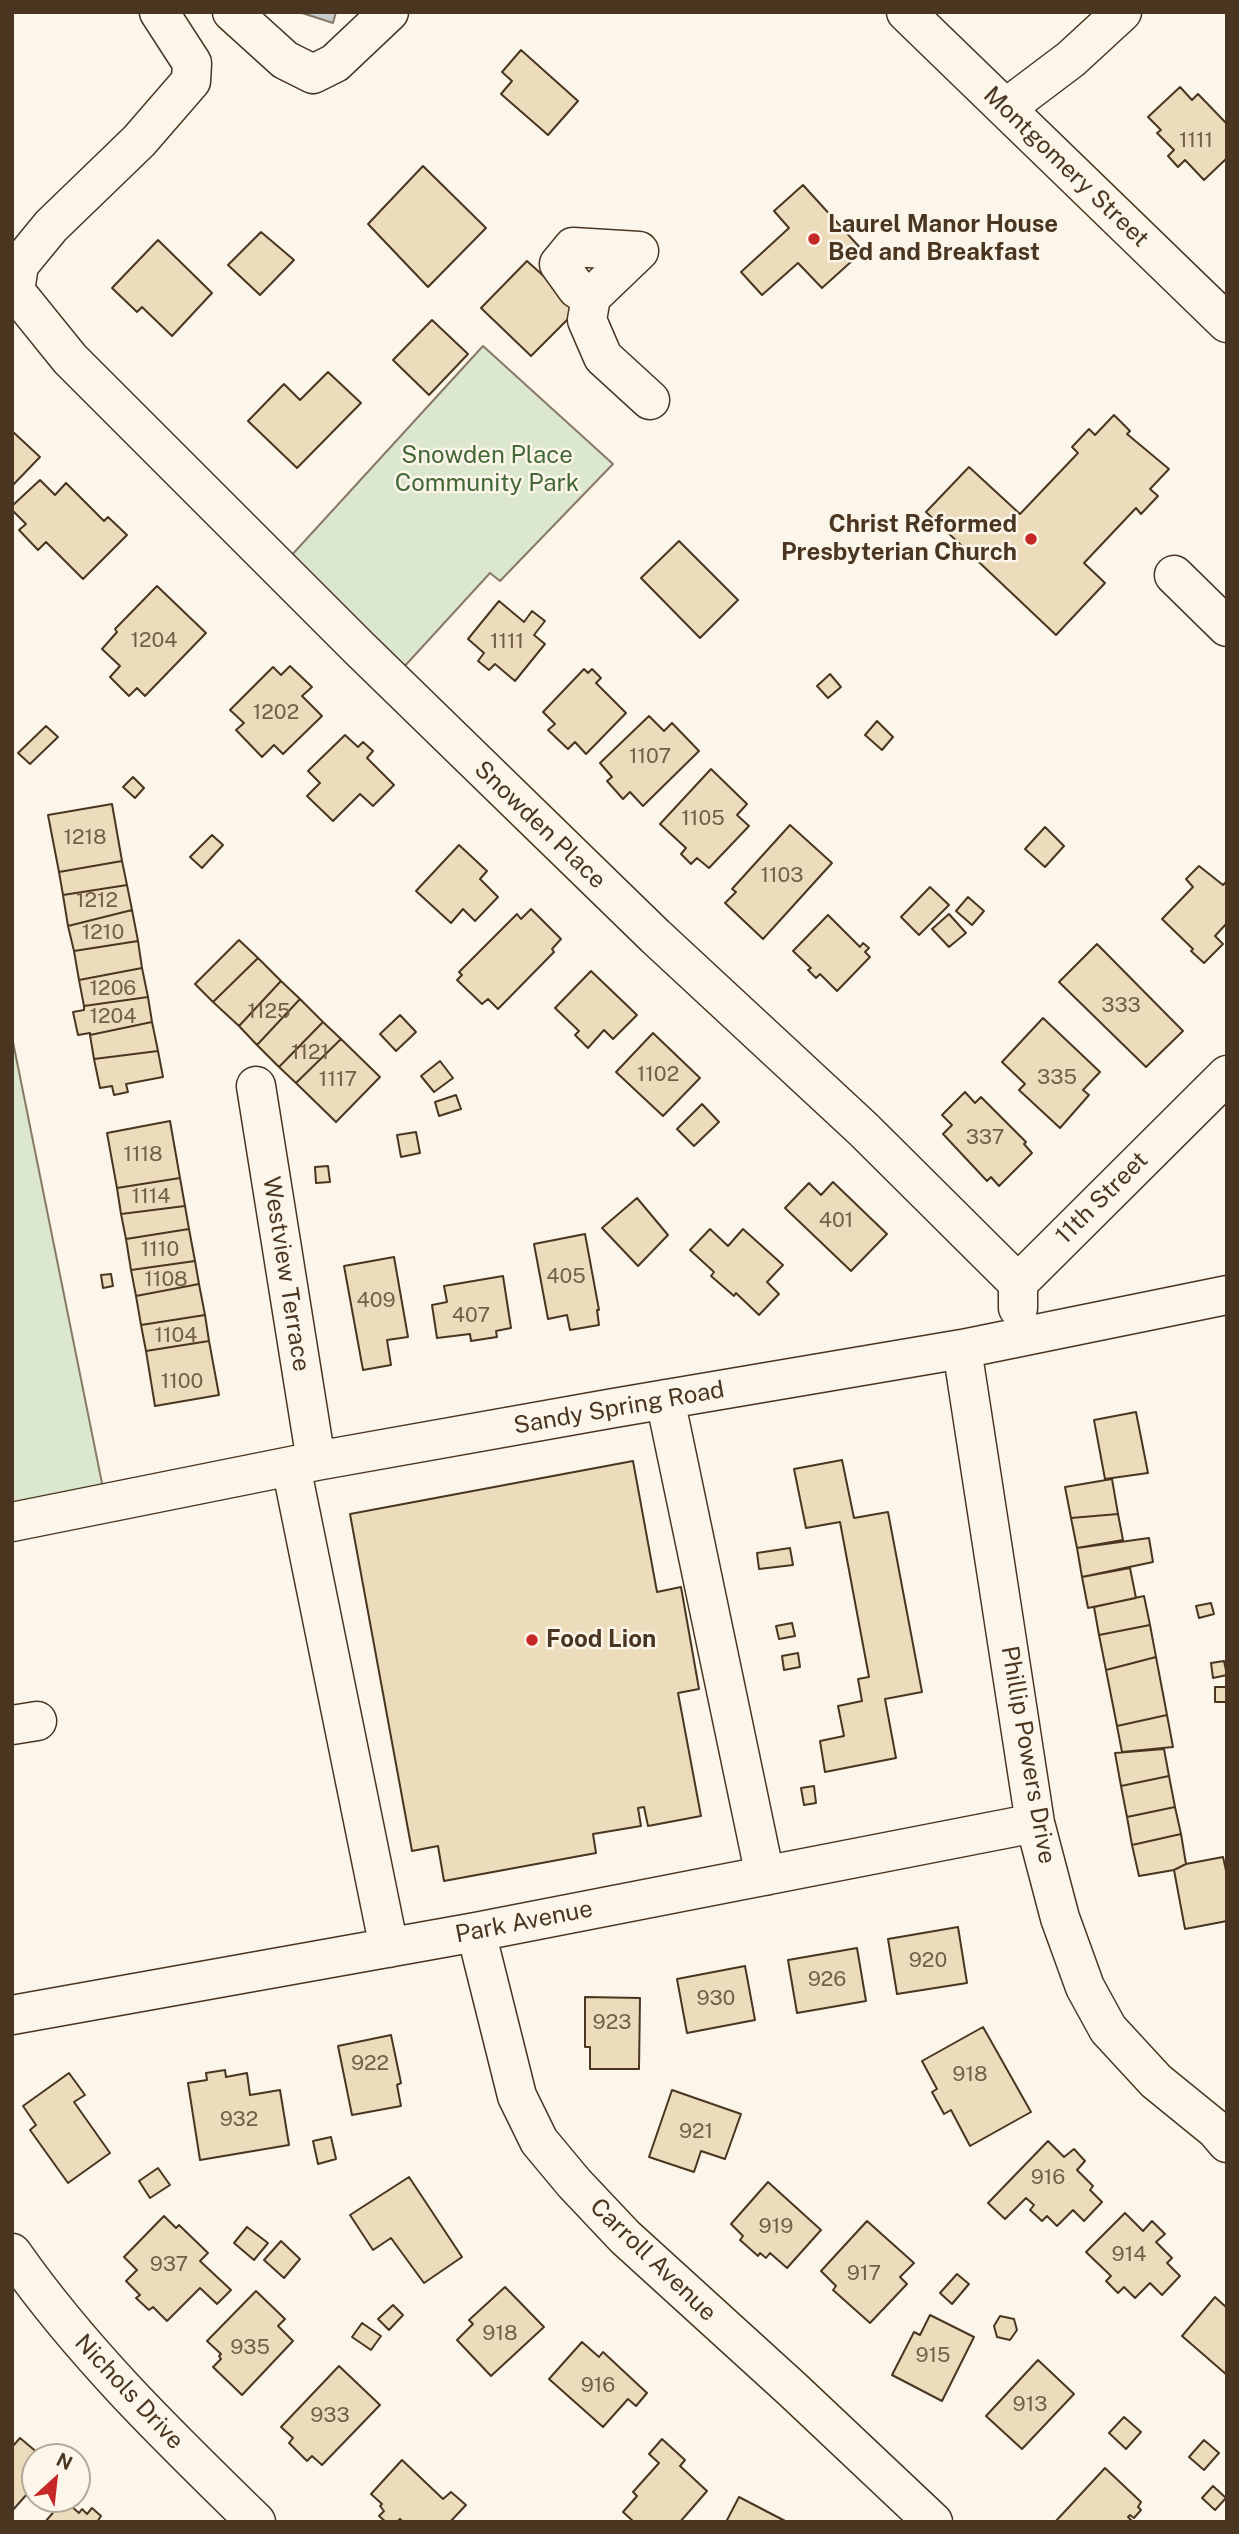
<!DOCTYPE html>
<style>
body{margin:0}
#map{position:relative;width:1239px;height:2534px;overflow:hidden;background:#fbf6e9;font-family:"Public Sans",sans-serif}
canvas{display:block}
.frame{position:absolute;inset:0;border:14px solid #4a3520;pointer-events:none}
.north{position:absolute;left:21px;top:2443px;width:70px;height:70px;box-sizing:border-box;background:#fbf6e9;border:2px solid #b4a999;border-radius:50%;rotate:27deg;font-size:19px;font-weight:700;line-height:28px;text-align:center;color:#4a3520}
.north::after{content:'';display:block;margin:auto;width:24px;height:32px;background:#c62828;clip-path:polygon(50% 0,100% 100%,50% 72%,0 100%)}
</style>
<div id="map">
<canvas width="1239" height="2534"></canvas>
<div class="frame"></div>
<div class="north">N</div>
</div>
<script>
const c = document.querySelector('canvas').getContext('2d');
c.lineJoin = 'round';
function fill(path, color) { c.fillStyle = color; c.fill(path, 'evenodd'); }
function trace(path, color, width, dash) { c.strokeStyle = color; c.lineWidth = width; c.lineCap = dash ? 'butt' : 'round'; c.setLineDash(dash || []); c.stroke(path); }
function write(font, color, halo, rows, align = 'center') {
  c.font = font + ' "Public Sans",sans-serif'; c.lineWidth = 5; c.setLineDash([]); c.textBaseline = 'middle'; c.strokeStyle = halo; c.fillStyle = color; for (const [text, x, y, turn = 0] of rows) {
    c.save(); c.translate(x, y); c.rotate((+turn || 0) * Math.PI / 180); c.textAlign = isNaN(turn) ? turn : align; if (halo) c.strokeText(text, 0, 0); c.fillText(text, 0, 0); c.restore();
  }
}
const green = new Path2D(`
 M483,346L613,464L500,581L490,573L392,680L279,569Z
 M12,1037L106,1503L12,1520Z`);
fill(green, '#dce7d0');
trace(green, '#887966', 2);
const water = new Path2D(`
 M299,12H336L333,23Z`);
fill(water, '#c9cecd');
trace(water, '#887966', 2);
const building = new Path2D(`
 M521,50L578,101L548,135L501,94L512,81L502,72Z
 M1180,87L1192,100L1198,94L1227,124V158L1204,180L1185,160L1178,167L1168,156L1174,150L1157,133L1161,130L1148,117Z
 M423,166L486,228L428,287L368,224Z
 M803,185L863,251L822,288L798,263L762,295L741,272L789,228L774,211Z
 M261,232L294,260L260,295L228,265Z
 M158,240L212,293L172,336L142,307L137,312L112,288Z
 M527,261L579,308L531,356L481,308Z
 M432,320L468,354L429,395L393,360Z
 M328,372L361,403L297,468L248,421L284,384L300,400Z
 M1114,415L1130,431L1127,434L1169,469L1150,489L1158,496L1141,514L1136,508L1084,563L1105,583L1056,635L926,512L969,467L1020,514L1078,453L1072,447L1089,429L1095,435Z
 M12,431L40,457L12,486Z
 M40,480L55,495L66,483L104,521L108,517L127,535L83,579L46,542L38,550L19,530L26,524L12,510V506Z
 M679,541L738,600L700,638L641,578Z
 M157,586L206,633L145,696L137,688L129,696L110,677L120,666L102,649L117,632L115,629Z
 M499,601L524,622L532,611L545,621L534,635L545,644L515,681L495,664L489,670L478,661L484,653L468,639Z
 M290,666L312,687L302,696L322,716L283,754L274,745L262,757L236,730L244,723L230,710L273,667L281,675Z
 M584,669L588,673L592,669L601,678L596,683L626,713L586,754L575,742L568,749L548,730L555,724L543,712Z
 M830,674L841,687L828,698L817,686Z
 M649,716L664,731L672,723L699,751L643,806L630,792L623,799L607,781L612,777L600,763Z
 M877,721L893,737L882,750L865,735Z
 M46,726L58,737L30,764L18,753Z
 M345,735L358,747L363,742L373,751L367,758L394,785L373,806L360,794L333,821L307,796L320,783L308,771Z
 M711,769L747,804L737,815L749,826L709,868L697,858L691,864L681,854L686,848L660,824Z
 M133,777L144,788L135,798L123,787Z
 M112,804L122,861L59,872L48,815Z
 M790,825L832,863L763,939L725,903L736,892L732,889Z
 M1045,827L1064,846L1045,867L1025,849Z
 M212,835L223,845L202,868L190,857Z
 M459,845L487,871L480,879L498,897L475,921L463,909L451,923L416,891Z
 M122,861L127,885L63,895L59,872Z
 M1199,866L1223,885L1227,881V923L1215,936L1223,944L1204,963L1191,951L1193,949L1162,919L1193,887L1186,879Z
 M127,885L132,910L68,926L63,895Z
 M930,887L949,905L919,935L901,917Z
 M968,897L984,911L972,925L956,911Z
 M531,909L561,939L552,949L554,952L498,1009L488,999L482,1004L457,980L462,975L459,972L517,914L521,919Z
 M132,910L138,941L74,951L68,926Z
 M949,914L966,933L949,947L932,929Z
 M828,915L860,947L863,943L869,948L865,952L870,957L837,991L820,974L816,978L808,970L811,968L793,951Z
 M239,940L258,958L213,1002L195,984Z
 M138,941L142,968L79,980L74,951Z
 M1097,944L1183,1031L1146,1067L1059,982Z
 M258,958L281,981L239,1026L213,1002Z
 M142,968L148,997L84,1006L79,980Z
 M591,971L637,1015L613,1039L604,1030L588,1048L575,1035L579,1031L555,1008Z
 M281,981L300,999L257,1045L239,1026Z
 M148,997L152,1022L90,1035V1033L78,1035L73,1012L84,1010V1006Z
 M300,999L323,1022L279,1067L257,1045Z
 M400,1015L416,1032L396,1051L380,1034Z
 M1043,1018L1100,1072L1083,1090L1089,1095L1060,1128L1019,1090L1025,1084L1002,1062Z
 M152,1022L158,1051L94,1059L90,1035Z
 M323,1022L341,1039L296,1083L279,1067Z
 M653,1033L700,1078L663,1116L616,1072Z
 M341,1039L380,1077L336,1122L296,1083Z
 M158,1051L163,1077L126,1084L128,1092L114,1095L112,1086L100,1088L94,1059Z
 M440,1061L453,1078L434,1092L421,1076Z
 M965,1092L975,1103L981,1097L1026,1142L1024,1144L1032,1153L999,1186L991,1177L987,1181L943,1134L952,1125L942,1115Z
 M456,1095L461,1109L439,1116L435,1102Z
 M702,1104L719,1122L694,1146L677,1129Z
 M170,1121L180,1178L117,1188L107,1133Z
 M416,1132L420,1153L401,1157L397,1135Z
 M328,1166L330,1182L316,1183L315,1167Z
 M180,1178L185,1206L121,1214L117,1188Z
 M833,1182L887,1234L851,1271L785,1208L809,1183L821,1195Z
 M637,1198L668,1235L638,1266L602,1228Z
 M185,1206L189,1229L126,1239L121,1214Z
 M189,1229L195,1261L131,1270L126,1239Z
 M710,1229L728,1246L743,1229L783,1265L767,1282L779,1294L759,1315L736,1293L734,1296L711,1276L714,1272L690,1250Z
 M585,1234L599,1310H597L599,1325L570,1330L567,1315L548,1319L534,1244Z
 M394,1257L408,1337L387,1340L391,1365L363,1370L344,1266Z
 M195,1261L199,1284L136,1296L131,1270Z
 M111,1274L113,1286L103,1288L101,1275Z
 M503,1276L511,1328L496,1331L497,1337L471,1341L470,1334L437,1338L432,1305L447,1302L444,1286Z
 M199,1284L205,1315L141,1325L136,1296Z
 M205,1315L209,1341L146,1351L141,1325Z
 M209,1341L219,1395L155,1406L146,1351Z
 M1136,1412L1148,1473L1105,1479L1094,1420Z
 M842,1460L854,1518L888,1512L922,1692L885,1699L896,1758L825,1772L820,1741L844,1736L838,1706L862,1701L858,1679L869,1677L840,1522L806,1528L794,1469Z
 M633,1461L657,1592L681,1587L699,1689L678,1693L701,1816L648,1826L644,1807L638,1808L641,1826L593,1834L596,1853L444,1881L438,1846L412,1851L350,1514Z
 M1112,1479L1118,1514L1071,1518L1065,1487Z
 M1118,1514L1123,1540L1077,1548L1071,1518Z
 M1149,1538L1153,1562L1082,1577L1077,1548Z
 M790,1548L793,1565L759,1569L757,1553Z
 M1130,1568L1136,1598L1088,1608L1082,1577Z
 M1144,1596L1150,1625L1099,1635L1094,1607Z
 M1211,1603L1214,1614L1199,1618L1196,1606Z
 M792,1623L795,1636L779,1639L776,1626Z
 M1150,1625L1156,1657L1106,1670L1099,1635Z
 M798,1653L800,1667L784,1670L782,1656Z
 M1156,1657L1167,1715L1117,1726L1106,1670Z
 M1224,1661L1227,1675L1213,1678L1211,1663Z
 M1215,1687H1227V1702H1215Z
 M1167,1715L1173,1747L1122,1752L1117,1726Z
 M1164,1749L1169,1776L1121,1786L1115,1753Z
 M1169,1776L1175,1807L1127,1817L1121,1786Z
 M814,1786L816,1803L804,1805L801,1788Z
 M1175,1807L1181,1834L1132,1845L1127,1817Z
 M1181,1834L1186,1864L1174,1870L1139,1876L1132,1845Z
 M1223,1857L1227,1875V1921L1185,1929L1174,1870L1186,1864Z
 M958,1927L967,1983L897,1994L888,1939Z
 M857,1948L866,2001L797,2013L788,1960Z
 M745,1966L755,2020L687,2033L677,1979Z
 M585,1997L640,1998L639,2069H590V2047H585Z
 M983,2027L1031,2112L970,2146L951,2110L944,2114L932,2092L937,2089L922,2061Z
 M391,2035L401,2083L397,2085L401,2106L352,2115L338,2046Z
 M225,2070L226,2077L247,2073L250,2095L280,2090L289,2145L200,2160L188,2083L207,2080L206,2073Z
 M69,2073L85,2095L74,2102L110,2153L68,2183L30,2130L36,2125L23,2106Z
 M672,2090L741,2114L725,2159L701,2151L694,2172L649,2157Z
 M331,2137L336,2159L318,2164L313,2141Z
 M1048,2141L1064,2157L1074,2149L1085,2161L1077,2170L1093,2186L1090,2190L1102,2202L1084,2221L1073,2210L1057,2226L1047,2216L1042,2221L1030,2210L1034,2205L1026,2198L1005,2219L988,2203Z
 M158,2168L170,2185L150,2198L139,2181Z
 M409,2177L462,2257L424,2283L391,2238L373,2250L350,2215Z
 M768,2182L821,2230L787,2268L770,2253L766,2258L760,2253L758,2256L740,2240L743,2236L731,2224Z
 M1125,2213L1143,2231L1152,2221L1165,2234L1156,2242L1172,2258L1167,2263L1180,2276L1162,2295L1150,2283L1135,2298L1124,2287L1118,2293L1106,2281L1111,2276L1086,2252Z
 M164,2216L176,2228L179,2225L208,2253L200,2261L231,2290L217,2304L200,2288L167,2321L153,2307L149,2310L136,2298L140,2295L126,2281L137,2270L124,2257Z
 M867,2221L914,2263L900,2277L907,2284L870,2323L833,2290L836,2286L821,2271Z
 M247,2227L268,2243L254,2260L234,2243Z
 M281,2241L300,2259L284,2278L264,2260Z
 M957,2274L969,2284L952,2304L940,2293Z
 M505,2287L544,2327L491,2376L457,2340L473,2324L469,2320Z
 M256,2291L285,2319L278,2326L293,2341L242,2395L213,2367L221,2359L219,2356L221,2354L207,2341Z
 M1215,2297L1227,2308V2375L1182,2336Z
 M393,2305L403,2315L389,2330L378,2319Z
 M930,2315L974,2337L942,2401L892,2375L914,2332L920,2335Z
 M1000,2316L1014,2319L1017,2330L1010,2340L997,2337L994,2326Z
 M362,2323L381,2336L371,2350L352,2337Z
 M582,2342L599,2357L603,2352L647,2393L636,2406L628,2399L603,2427L549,2379Z
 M1038,2360L1074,2394L1022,2449L986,2416Z
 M339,2366L380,2405L322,2465L312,2456L307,2461L289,2443L293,2438L281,2427Z
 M1124,2417L1141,2432L1126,2449L1109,2433Z
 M20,2438L39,2454L29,2466L35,2471V2485L12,2511V2447Z
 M662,2439L685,2460L680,2466L707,2491L680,2522H634L623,2512L637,2496L633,2492L659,2463L649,2454Z
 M1204,2440L1219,2453L1204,2470L1189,2457Z
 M402,2460L443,2499L451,2492L466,2505L450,2522H403L400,2519L397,2522H386L379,2516L384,2511L380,2506L382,2504L371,2494Z
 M1105,2468L1141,2502L1138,2507L1141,2510L1134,2518L1130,2515L1128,2517L1133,2522H1055Z
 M1213,2486L1226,2498L1215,2510L1202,2498Z
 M739,2497L787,2522H726Z
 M64,2500L79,2513L82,2509L87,2514L92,2508L101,2516L97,2522H45Z`);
fill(building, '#ecdcbc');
trace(building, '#4a3520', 2);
const minor = new Path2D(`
 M159,12L192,63L191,81L139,141L51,226L19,265L15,291L70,359L359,648L655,936L863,1129L1018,1283
 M232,12L285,60L313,74L335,63L389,12
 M906,12L1227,323
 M1006,108L1071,59L1122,12
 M591,297L577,289L559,264L573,247L639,251L591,297L587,320L603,357L650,400
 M1174,575L1227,627
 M256,1086L316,1461
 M1018,1308V1283L1227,1075
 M962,1349L1035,1823L1060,1918L1085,1987L1108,2029L1156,2081L1215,2129L1227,2143
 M665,1399L765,1876
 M291,1466L389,1948
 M12,1522L316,1461L614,1408L962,1349L1227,1295
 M12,1725L37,1721
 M476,1932L517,2096L539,2141L574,2183L625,2237L792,2389L933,2522
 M12,2015L476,1932L1035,1823
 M12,2253C82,2353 169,2437 256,2522`);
trace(minor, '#4a3520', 41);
trace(minor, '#fbf6e9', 38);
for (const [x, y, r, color] of [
 [814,239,7,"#c62828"],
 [1031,539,7,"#c62828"],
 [532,1640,7,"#c62828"]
]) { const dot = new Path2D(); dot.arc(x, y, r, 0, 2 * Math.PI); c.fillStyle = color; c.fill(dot); trace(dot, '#fbf6e9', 2.5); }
write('21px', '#725f47', null, [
 ["1111",1196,141],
 ["1204",154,641],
 ["1111",507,642],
 ["1202",276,713],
 ["1107",650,757],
 ["1105",703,819],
 ["1218",85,838],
 ["1103",782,876],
 ["1212",97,901],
 ["1210",103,933],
 ["1206",113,989],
 ["333",1121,1006],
 ["1125",269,1012],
 ["1204",113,1017],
 ["1121",310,1053],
 ["1102",658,1075],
 ["335",1057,1078],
 ["1117",338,1080],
 ["337",985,1138],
 ["1118",143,1155],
 ["1114",151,1197],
 ["401",836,1221],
 ["1110",160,1250],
 ["405",566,1277],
 ["1108",166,1280],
 ["409",376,1301],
 ["407",471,1316],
 ["1104",176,1336],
 ["1100",182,1382],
 ["920",928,1961],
 ["926",827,1980],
 ["930",716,1999],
 ["923",612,2023],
 ["922",370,2064],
 ["918",970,2075],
 ["932",239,2120],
 ["921",696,2132],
 ["916",1048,2178],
 ["919",776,2227],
 ["914",1129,2255],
 ["937",169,2265],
 ["917",864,2274],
 ["918",500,2334],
 ["935",250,2348],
 ["915",933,2356],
 ["916",598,2386],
 ["913",1030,2405],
 ["933",330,2416]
]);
write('24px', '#4a3520', '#fbf6e9', [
 ["Montgomery Street",1066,167,44],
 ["Snowden Place",540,825,44],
 ["11th Street",1102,1198,-45],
 ["Westview Terrace",286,1274,81],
 ["Sandy Spring Road",619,1408,-10],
 ["Phillip Powers Drive",1028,1755,80],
 ["Park Avenue",524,1922,-11],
 ["Carroll Avenue",653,2260,44],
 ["Nichols Drive",129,2392,47]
]);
write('bold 24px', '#4a3520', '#fbf6e9', [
 ["Laurel Manor House",828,225],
 ["Bed and Breakfast",828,253],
 ["Christ Reformed",1017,525,"right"],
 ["Presbyterian Church",1017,553,"right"],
 ["Food Lion",546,1640]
], 'left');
write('24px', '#436837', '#fbf6e9', [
 ["Snowden Place",487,456],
 ["Community Park",487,484]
]);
</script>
